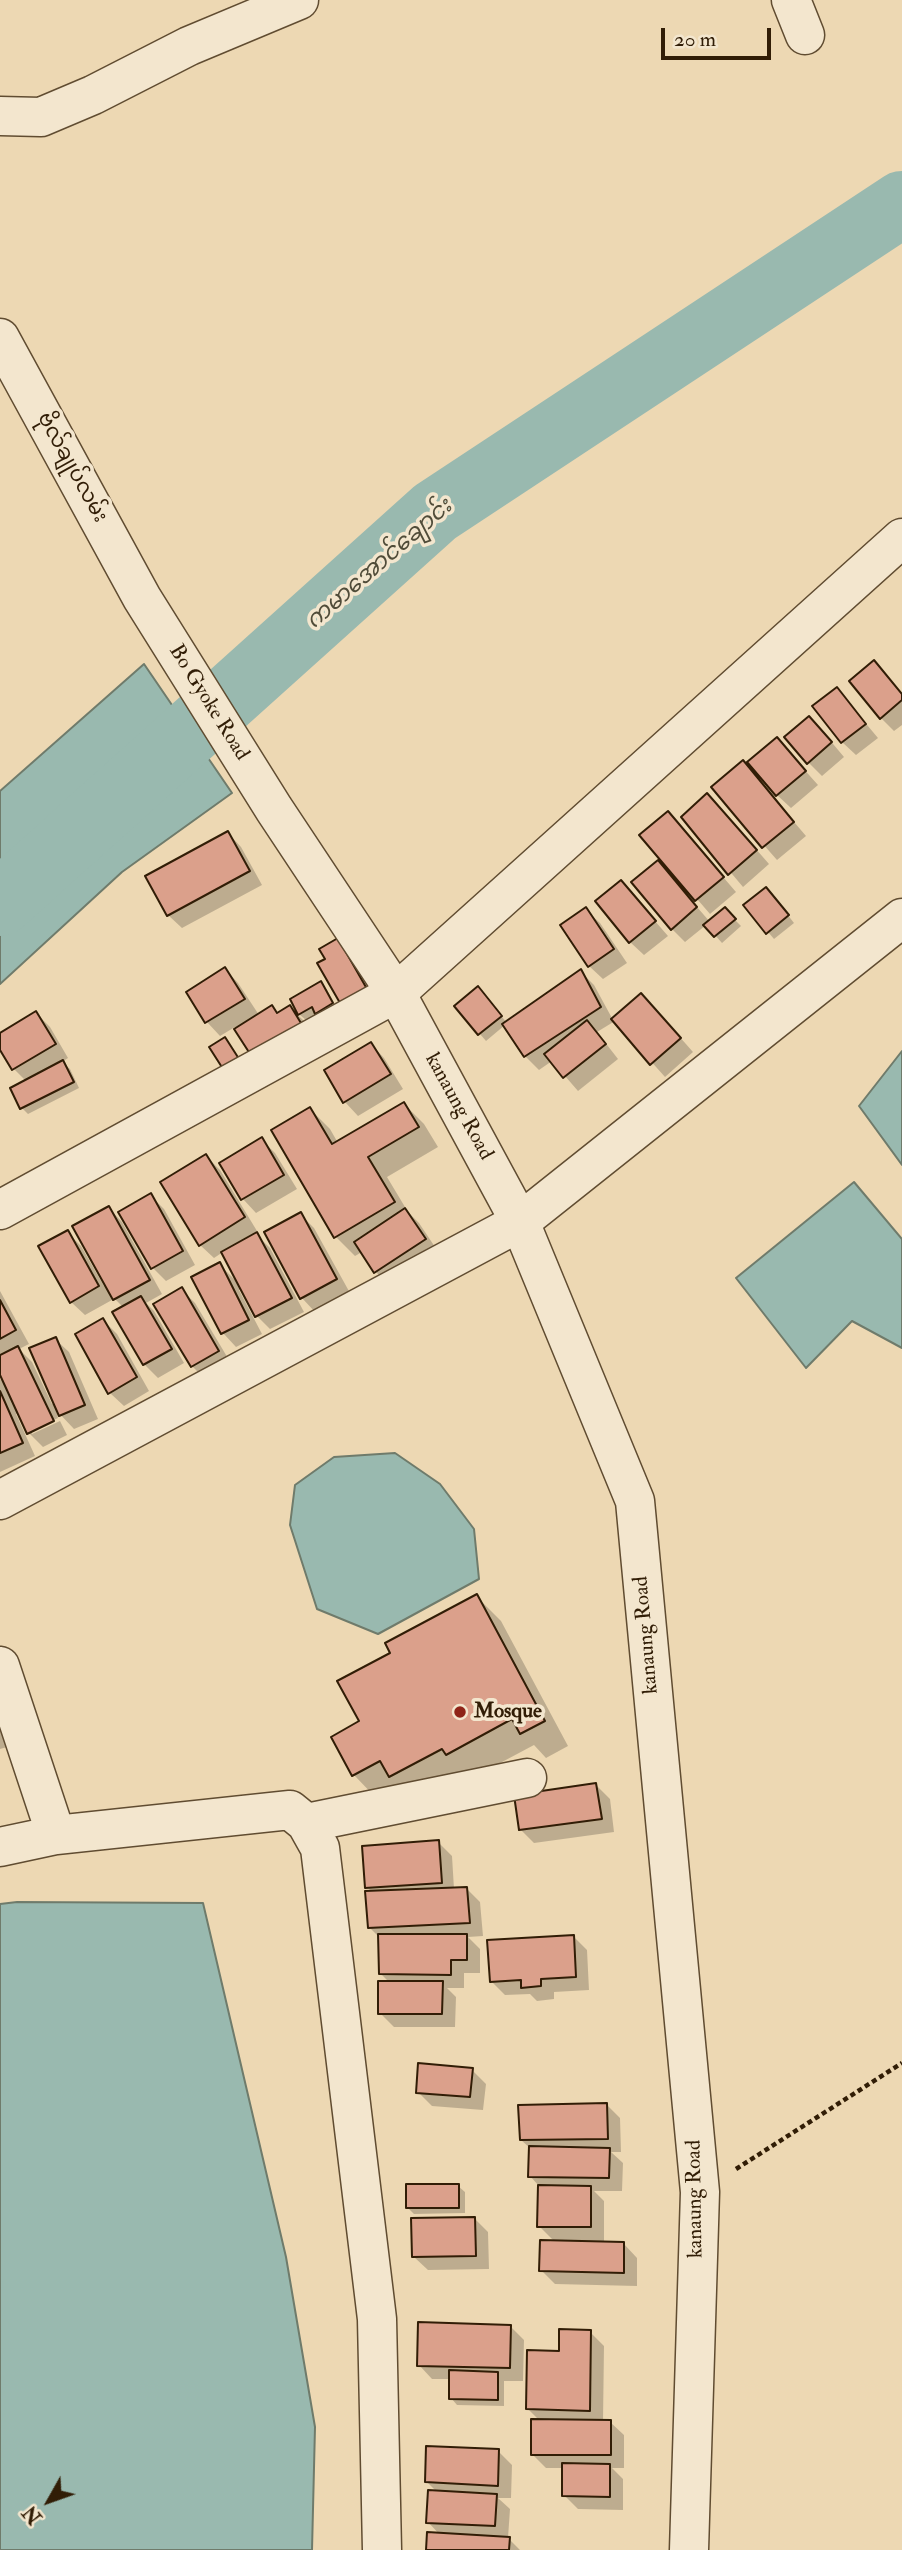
<!DOCTYPE html>
<meta charset="utf-8">
<style>
body{margin:0}
#map{position:relative;width:902px;height:2550px;overflow:hidden;background:#edd8b3;font-family:"IM FELL Double Pica",serif}
canvas{display:block}
.north{position:absolute;left:14px;top:2466px;width:70px;height:70px;-webkit-text-stroke:5px #f3e6ce;paint-order:stroke;rotate:230deg;font-size:19px;font-weight:700;line-height:28px;text-align:center;color:#311d06}
.north::after{content:'';display:block;margin:auto;width:24px;height:32px;background:#311d06;clip-path:polygon(50% 0,100% 100%,50% 72%,0 100%)}
.scale{position:absolute;left:661px;top:28px;width:110px;height:32px;box-sizing:border-box;border:4px solid #311d06;border-top:0;padding-left:9px;font-size:21px;line-height:24px;white-space:nowrap;color:#311d06;-webkit-text-stroke:5px #f3e6ce;paint-order:stroke}
</style>
<div id="map">
<canvas width="902" height="2550"></canvas>
<div class="north">N</div>
<div class="scale">20 m</div>
</div>
<script>
const c = document.querySelector('canvas').getContext('2d');
c.lineJoin = 'round';
function fill(path, color) { c.fillStyle = color; c.fill(path, 'evenodd'); }
function trace(path, color, width, dash) { c.strokeStyle = color; c.lineWidth = width; c.lineCap = dash ? 'butt' : 'round'; c.setLineDash(dash || []); c.stroke(path); }
function write(font, color, halo, rows, align = 'center') {
  c.font = font + ' "IM FELL Double Pica","Noto Sans Myanmar",serif'; c.lineWidth = 7; c.setLineDash([]); c.textBaseline = 'middle'; c.strokeStyle = halo; c.fillStyle = color; for (const [text, x, y, turn = 0] of rows) {
    c.save(); c.translate(x, y); c.rotate((+turn || 0) * Math.PI / 180); c.textAlign = isNaN(turn) ? turn : align; if (halo) c.strokeText(text, 0, 0); c.fillText(text, 0, 0); c.restore();
  }
}
const water = new Path2D(`
 M144,664L232,793L122,872L0,984V791Z
 M902,1051V1165L859,1106Z
 M854,1182L902,1239V1348L852,1321L806,1368L736,1278Z
 M395,1453L440,1484L474,1529L479,1579L378,1634L317,1609L290,1525L295,1485L334,1457Z
 M17,1902L203,1903L286,2257L315,2427L312,2550H0V1904Z`);
fill(water, '#99b9af');
trace(water, '#6f7b6b', 2);
fill(new Path2D(`
 M874,662L902,694V725L894,731L881,718Z
 M837,689L878,738L856,755L842,742Z
 M823,732L844,757L822,776L808,762Z
 M777,739L818,785L791,808L777,795Z
 M743,762L806,836L777,860L713,787Z
 M721,809L769,864L743,887L684,817Z
 M668,813L736,892L710,914L642,835Z
 M228,833L241,847L262,885L182,928L168,915Z
 M658,862L710,922L724,909L741,926L722,943L706,925L685,942L672,929Z
 M621,882L668,936L644,955L630,942Z
 M773,896L794,923L774,939L746,906Z
 M586,910L600,923L627,963L603,979L589,966Z
 M321,950L351,954L383,1010L327,960Z
 M225,969L238,983L259,1015L271,1007L279,1014L289,1007L303,1020L317,1042L256,1059L235,1027L220,1036L207,1022L188,992Z
 M581,972L594,985L613,1020L655,1009L693,1052L665,1077L615,1021L597,1032L618,1059L578,1091L552,1061L539,1070L525,1056L505,1025L486,1041L456,1006L484,995L507,1023Z
 M320,983L327,990L338,1010L323,1019L318,1014L306,1020L300,1015L292,999Z
 M36,1013L50,1027L68,1058L62,1062L70,1069L79,1088L28,1114L22,1108L26,1081L14,1069L0,1047V1035Z
 M371,1044L384,1058L403,1089L358,1116L345,1102Z
 M404,1104L424,1124L438,1147L387,1177L408,1212L419,1223L439,1253L389,1286L376,1272L362,1252L355,1256L335,1236L310,1109L330,1129L338,1143Z
 M262,1140L275,1153L297,1189L256,1213L243,1199Z
 M206,1156L220,1170L257,1231L255,1233L270,1248L304,1312L270,1329L257,1316L242,1289L239,1290L262,1334L236,1347L223,1333L194,1277L219,1264L238,1283L223,1252L214,1258L200,1245Z
 M150,1195L164,1209L195,1265L166,1281L153,1268Z
 M109,1208L122,1222L162,1294L146,1303L154,1311L184,1363L158,1378L144,1364L115,1313L124,1308L109,1293L112,1300L85,1315L71,1302L67,1232L81,1246L104,1286L107,1285Z
 M300,1214L314,1228L350,1293L315,1312L302,1298Z
 M181,1289L195,1303L232,1365L206,1380L192,1366Z
 M0,1291L29,1344L19,1349L32,1362L52,1404L55,1403V1339L69,1352L98,1419L74,1429L56,1410L58,1418L32,1430V1434L60,1421L67,1435L43,1447L29,1433L19,1413L16,1414L35,1456L0,1472V1379L6,1384L0,1371V1357L2,1356L0,1354Z
 M103,1320L117,1334L149,1391L124,1406L110,1393Z
 M476,1596L501,1621L568,1746L546,1758L534,1745L472,1778L378,1800L354,1775L393,1653Z
 M0,1714L11,1746L0,1749Z
 M596,1785L610,1799L614,1832L534,1843L520,1829Z
 M438,1842L452,1856L454,1889H467L480,1902L483,1936L468,1937L480,1949V1973H464V1988H447L456,1997L455,2027H394L380,2013L390,1983L381,1974L380,1938L369,1927L373,1893L367,1887Z
 M573,1936L587,1950L589,1990L554,1992V1999L537,2001L530,1994L505,1995L491,1981Z
 M472,2070L486,2084L483,2110L432,2106L418,2092Z
 M606,2104L620,2118L621,2152H611L623,2163L622,2191H594L604,2201V2244H624L637,2258V2286L555,2284L541,2270L555,2242L539,2226V2186L530,2176V2148L521,2140Z
 M458,2186L465,2192V2213L414,2214L407,2207Z
 M474,2218L488,2232L489,2269L428,2270L414,2257Z
 M510,2326L524,2340L523,2381H504V2406L457,2405L451,2398V2379H432L419,2365Z
 M590,2332L604,2346L603,2422H610L624,2435V2468H612L623,2479V2510L578,2509L564,2495V2468H546L532,2454L540,2421L528,2409L561,2353Z
 M498,2451L512,2465L511,2498H498L510,2509L508,2538L520,2550H428L440,2535L428,2522L438,2493L427,2482Z`), '#0003');
trace(new Path2D(`
 M0,903L435,512L902,204`), '#99b9af', 66);
const building = new Path2D(`
 M874,660L902,694V700L880,719L849,681Z
 M837,687L866,724L841,743L812,706Z
 M809,716L832,742L807,764L784,737Z
 M777,737L806,771L776,796L747,762Z
 M743,760L794,822L762,848L711,787Z
 M707,793L757,850L728,875L681,817Z
 M668,811L724,877L695,901L639,835Z
 M228,831L250,871L167,916L145,876Z
 M658,860L697,907L671,930L631,882Z
 M621,880L656,921L629,943L595,901Z
 M766,887L789,915L766,934L743,905Z
 M586,907L614,949L588,967L560,925Z
 M725,907L736,919L714,937L703,925Z
 M338,938L371,996L340,1003L317,963L325,959L319,949Z
 M225,967L245,999L205,1023L186,992Z
 M581,969L601,1007L524,1057L502,1024Z
 M321,981L333,1003L315,1014L312,1007L298,1015L290,999Z
 M478,986L502,1016L478,1035L454,1006Z
 M641,993L681,1038L650,1065L611,1019Z
 M272,1005L277,1013L290,1005L304,1028L254,1060L234,1029Z
 M36,1011L56,1044L12,1070L0,1050V1033Z
 M587,1020L606,1044L563,1078L544,1054Z
 M225,1037L241,1062L225,1072L209,1047Z
 M371,1042L391,1074L343,1103L324,1070Z
 M63,1060L74,1082L20,1109L10,1088Z
 M404,1102L419,1127L368,1157L395,1202L334,1238L271,1130L310,1107L332,1144Z
 M262,1137L284,1175L241,1200L219,1163Z
 M206,1154L245,1217L199,1246L160,1182Z
 M151,1193L183,1251L151,1269L118,1212Z
 M109,1206L150,1280L113,1300L72,1226Z
 M405,1208L426,1239L374,1273L354,1242Z
 M301,1212L337,1279L300,1299L264,1232Z
 M68,1230L99,1286L70,1303L38,1246Z
 M257,1232L292,1298L255,1317L221,1252Z
 M220,1262L249,1320L221,1334L191,1277Z
 M182,1287L219,1351L191,1367L153,1304Z
 M141,1296L172,1349L143,1365L112,1312Z
 M0,1300L16,1330L0,1339Z
 M103,1318L137,1377L108,1394L75,1334Z
 M56,1337L85,1405L59,1416L29,1348Z
 M18,1346L54,1421L27,1434L0,1375V1355Z
 M0,1391L23,1443L0,1453Z
 M477,1594L545,1721L520,1734L512,1719L446,1755L442,1749L389,1777L380,1761L352,1776L331,1737L359,1721L337,1681L390,1653L385,1643Z
 M596,1783L602,1819L519,1830L514,1795Z
 M439,1840L442,1883L365,1888L362,1846Z
 M467,1887L470,1923L368,1928L365,1891Z
 M378,1934H467V1960H451V1975L379,1974Z
 M574,1935L576,1977L541,1979V1986L521,1988V1980L490,1982L487,1940Z
 M378,1981H443L442,2014H378Z
 M418,2063L473,2068L470,2097L416,2093Z
 M607,2103L608,2139L520,2140L518,2105Z
 M529,2146L610,2148L609,2178L528,2177Z
 M406,2184H459V2208H406Z
 M538,2185L591,2186V2227H537Z
 M475,2217L476,2256L412,2257L411,2218Z
 M540,2240L624,2242V2273L539,2271Z
 M418,2322L511,2325L510,2368L417,2366Z
 M559,2329L591,2330L590,2411L526,2409L527,2350L559,2351Z
 M449,2370L498,2372V2400L449,2399Z
 M531,2419L611,2420V2455H531Z
 M426,2446L499,2449L498,2486L425,2482Z
 M562,2463L610,2464V2497L562,2496Z
 M428,2490L497,2494L495,2526L426,2523Z
 M427,2532L510,2537L509,2550H426Z`);
fill(building, '#dba08b');
trace(building, '#311d06', 2);
const minor = new Path2D(`
 M791,0L805,35
 M0,116L41,117L93,95L189,46L299,0
 M0,338L142,598L274,809L396,993L520,1222L635,1501L700,2192L689,2550
 M0,1210L396,993L902,538
 M0,1500L520,1222L902,918
 M0,1666L56,1835
 M306,1823L527,1778
 M0,1847L56,1835L290,1810L306,1823L320,1848L377,2319L382,2550`);
trace(minor, '#604c31', 41);
trace(new Path2D(`
 M736,2169L902,2063`), '#311d06', 4.5, [5, 3.5]);
trace(minor, '#f3e6ce', 38);
for (const [x, y, r, color] of [
 [460,1712,7,"#8f2418"]
]) { const dot = new Path2D(); dot.arc(x, y, r, 0, 2 * Math.PI); c.fillStyle = color; c.fill(dot); trace(dot, '#f3e6ce', 2.5); }
write('21px', '#311d06', '#f3e6ce', [
 ["ဗိုလ်ချုပ်လမ်း",71,468,61],
 ["Bo Gyoke Road",208,703,58],
 ["kanaung Road",458,1107,61],
 ["kanaung Road",647,1635,-95],
 ["kanaung Road",696,2199,-91]
]);
write('bold 21px', '#311d06', '#f3e6ce', [
 ["Mosque",474,1712]
], 'left');
write('italic 23px', '#504c39', '#f3e6ce', [
 ["ကမာအောင်ချောင်း",380,565,-41]
]);
</script>
